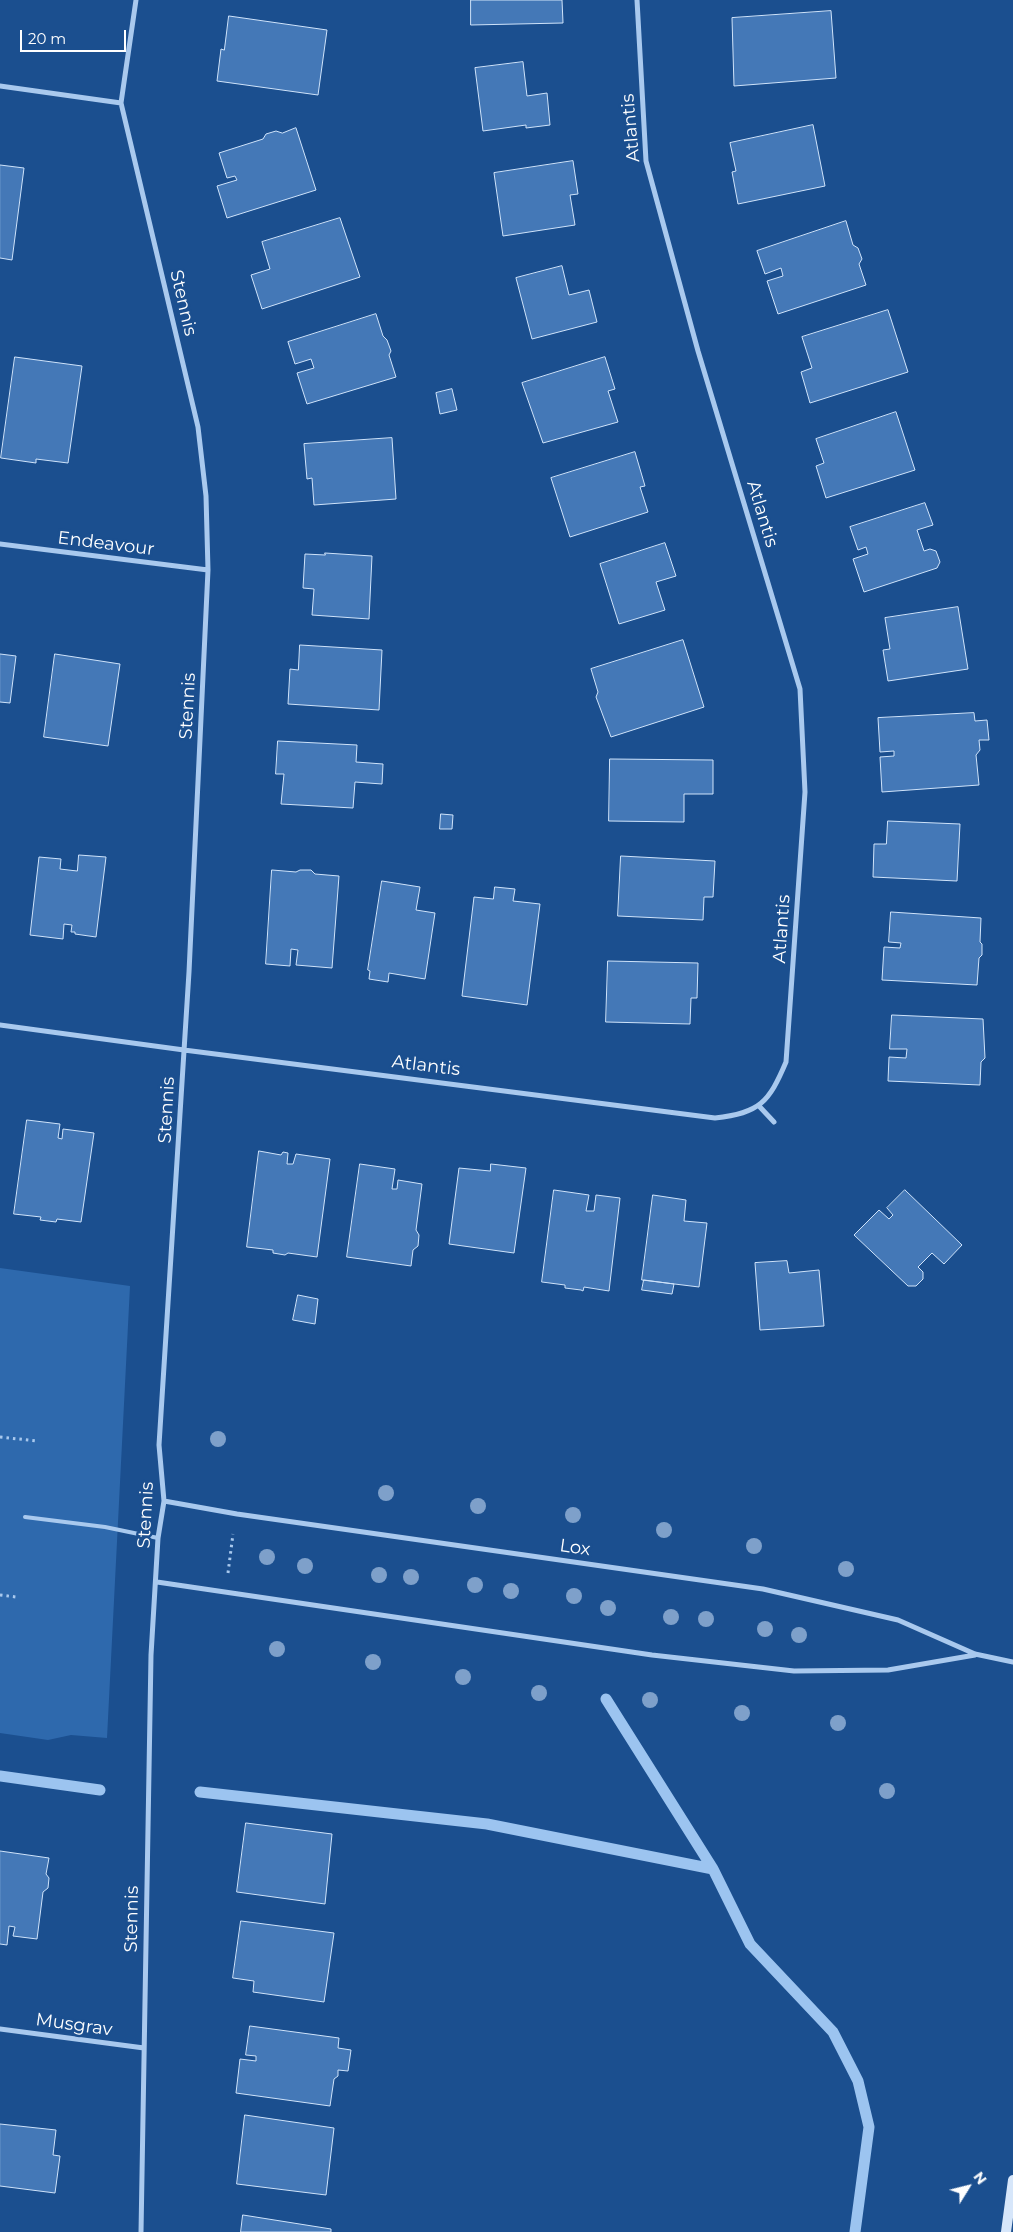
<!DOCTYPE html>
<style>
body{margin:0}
#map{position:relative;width:1013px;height:2232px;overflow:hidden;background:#1b4f8f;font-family:Montserrat,sans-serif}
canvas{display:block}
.north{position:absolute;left:943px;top:2162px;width:50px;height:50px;-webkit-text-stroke:4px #1b4f8f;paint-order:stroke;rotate:54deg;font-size:14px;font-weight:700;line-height:20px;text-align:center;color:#fff}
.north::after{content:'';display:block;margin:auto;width:18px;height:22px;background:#fff;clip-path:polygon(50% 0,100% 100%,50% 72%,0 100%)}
.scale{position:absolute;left:20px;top:30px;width:106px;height:22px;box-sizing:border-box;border:2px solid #fff;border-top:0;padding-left:6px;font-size:15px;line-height:18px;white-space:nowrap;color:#fff;-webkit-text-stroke:4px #1b4f8f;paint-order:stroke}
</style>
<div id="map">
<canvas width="1013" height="2232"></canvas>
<div class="north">N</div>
<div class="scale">20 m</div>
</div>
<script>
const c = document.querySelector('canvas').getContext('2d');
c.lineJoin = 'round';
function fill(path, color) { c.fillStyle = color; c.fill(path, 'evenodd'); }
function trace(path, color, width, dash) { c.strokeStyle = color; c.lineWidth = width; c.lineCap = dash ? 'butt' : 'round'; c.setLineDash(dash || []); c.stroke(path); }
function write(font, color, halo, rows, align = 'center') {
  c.font = font + ' Montserrat,sans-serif'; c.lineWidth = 5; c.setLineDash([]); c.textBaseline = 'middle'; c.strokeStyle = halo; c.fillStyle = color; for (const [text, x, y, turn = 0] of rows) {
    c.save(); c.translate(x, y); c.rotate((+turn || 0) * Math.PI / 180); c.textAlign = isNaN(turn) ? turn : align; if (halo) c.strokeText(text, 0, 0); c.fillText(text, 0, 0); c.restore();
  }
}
fill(new Path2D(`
 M0,1268L130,1286L107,1738L71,1735L48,1740L0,1733Z`), '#2e69ad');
trace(new Path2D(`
 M606,1699L713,1869L750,1944L833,2032L858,2081L869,2127L855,2232
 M0,1776L100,1790
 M200,1792L487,1824L713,1869`), '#9cc4f0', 11);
const building = new Path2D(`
 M471,0H562L563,23L471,25Z
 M831,11L836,78L734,86L732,18Z
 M229,16L327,30L318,95L217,81L221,49L224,50Z
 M523,62L527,96L547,93L550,125L526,128V125L483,131L475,68Z
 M813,125L825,186L738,204L732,172L736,171L730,143Z
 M296,128L316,190L227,218L217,186L237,180L235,176L227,178L219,153L263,139L266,134L276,131L282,133Z
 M573,161L578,194L570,195L575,225L503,236L494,173Z
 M0,165L24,168L12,260L0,258Z
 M340,218L360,277L262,309L251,275L270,269L262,242Z
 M846,221L853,245L858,248L862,259L859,264L866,285L778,314L767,281L783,276L781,268L765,274L757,251Z
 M562,266L569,295L589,290L597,322L532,339L516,278Z
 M888,310L908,372L810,403L801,372L812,368L802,337Z
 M376,314L383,336L387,340L391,351L389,355L396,377L307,404L297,373L314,368L311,359L295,364L288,342Z
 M15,357L82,366L68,463L36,459V463L1,458Z
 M605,357L615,389L608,391L618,422L543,443L522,383Z
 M452,389L457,410L440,414L436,393Z
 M896,412L915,470L826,498L816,466L824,463L816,439Z
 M392,438L396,499L314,505L312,478L307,479L304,444Z
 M635,452L645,486L640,487L648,512L570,537L551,478Z
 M925,503L933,525L917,530L924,551L930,549L936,551L940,562L937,568L864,592L853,559L868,554L866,547L858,550L850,527Z
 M665,543L676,576L656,582L665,610L619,624L600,564Z
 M325,553L372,556L369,619L312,615L314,589L303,588L305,554L325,555Z
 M958,607L968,669L888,681L883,650L890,649L885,618Z
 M683,640L704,707L611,737L596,697L598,692L591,669Z
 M300,645L382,650L379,710L288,704L290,669L298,670Z
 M0,654L16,656L10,703L0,702Z
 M55,654L120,664L108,746L44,737Z
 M974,713L975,721L987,720L989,740H979L980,750L976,755L979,785L882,792L880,757L894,756V751L880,752L878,718Z
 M278,741L357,745L356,762L383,764L382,784L355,782L353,808L281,804L284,774H276Z
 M610,759L713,760V794H684V822L609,821Z
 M441,814L453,815L452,829H440Z
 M888,821L960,824L957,881L873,877L874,844H886Z
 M79,855L106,857L96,937L75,934V932H71L72,925L64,924L63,939L30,935L39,857L61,859L60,869L77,871Z
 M621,856L715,861L713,897H704L703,920L618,916Z
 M272,870L296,872L300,870H311L315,874L339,876L332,968L296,965L298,950L291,949L290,966L266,964Z
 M382,881L420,887L416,910L435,913L425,979L389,973L388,982L369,979L370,971L368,970Z
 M495,887L515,889L513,901L540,904L527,1005L462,996L474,897L493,899Z
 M891,912L981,918L980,942L982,944V955L979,958L977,985L882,980L884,947L900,948L901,943L889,942Z
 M608,961L698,963L697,998H691L690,1024L606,1022Z
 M892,1015L983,1019L985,1058L981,1062L980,1085L888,1081L889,1057L906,1058L907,1049H890Z
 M27,1120L60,1124L58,1138L62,1139L63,1129L94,1133L81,1222L57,1219L56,1222L40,1220L41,1217L14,1214Z
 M259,1151L281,1155L283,1152L288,1153L287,1164H293L296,1154L330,1159L317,1257L288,1253L285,1255L273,1253V1250L247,1247Z
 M360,1164L395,1169L392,1189H397L398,1180L422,1184L416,1230L419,1235L418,1246L413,1250L411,1266L347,1257Z
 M491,1164L526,1168L514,1253L449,1244L459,1168L490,1171Z
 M554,1190L589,1195L586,1211H594L596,1195L620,1198L609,1291L584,1287L583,1291L581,1290L565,1288V1285L542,1282Z
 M905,1190L962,1245L944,1264L932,1253L918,1267L923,1272V1279L916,1286H908L854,1235L879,1210L889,1219L893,1215L887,1208Z
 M653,1195L686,1200L684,1221L707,1223L699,1287L642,1280Z
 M787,1261L789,1273L819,1270L824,1326L760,1330L755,1263Z
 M644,1280L674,1284L672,1294L642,1290Z
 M298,1295L318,1299L315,1324L293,1320Z
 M246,1823L332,1834L325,1904L237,1892Z
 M0,1851L49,1858L46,1874L49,1878L48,1888L43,1892L37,1939L13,1936L15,1927L9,1926L7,1945L0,1944Z
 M241,1921L334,1933L324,2002L253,1992L254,1981L233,1978Z
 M250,2026L339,2038L338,2048L351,2050L348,2071L338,2070V2076L334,2079L330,2106L236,2093L240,2059L256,2061V2056L246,2055Z
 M245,2115L334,2128L326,2195L237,2184Z
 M0,2124L56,2130L53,2155L60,2156L55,2193L0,2186Z
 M243,2215L331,2229V2232H241Z`);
fill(building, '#4478b7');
trace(building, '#cfe3fa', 1);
trace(new Path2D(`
 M0,1437L37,1441
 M228,1573L233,1534
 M0,1595L16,1597`), '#a9c9ee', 3, [2.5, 4]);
trace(new Path2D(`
 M25,1517L105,1527L158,1538`), '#a9c9ee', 4);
trace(new Path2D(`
 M136,0L121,103L198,427L206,496L208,570L189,972L159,1445L164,1501L158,1538L151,1655L141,2232
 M0,86L121,103
 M0,544L208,570
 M0,1025L184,1050L715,1118C760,1113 769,1102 786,1062L805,792L800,689L698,351L646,161L637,0
 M759,1106L774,1122
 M164,1501L237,1514L763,1589L898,1620L975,1654L1013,1662
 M157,1582L652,1655L794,1671L888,1670L975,1655
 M0,2029L144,2048`), '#a9c9ee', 5);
trace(new Path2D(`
 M1006,2232L1013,2180`), '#d6e6fa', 10);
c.fillStyle = '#7ea0ca';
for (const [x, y] of [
 [218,1439],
 [386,1493],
 [478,1506],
 [573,1515],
 [664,1530],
 [754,1546],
 [267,1557],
 [305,1566],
 [846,1569],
 [379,1575],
 [411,1577],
 [475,1585],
 [511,1591],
 [574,1596],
 [608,1608],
 [671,1617],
 [706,1619],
 [765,1629],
 [799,1635],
 [277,1649],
 [373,1662],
 [463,1677],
 [539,1693],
 [650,1700],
 [742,1713],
 [838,1723],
 [887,1791]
]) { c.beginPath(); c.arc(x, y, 8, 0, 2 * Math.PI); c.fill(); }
write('18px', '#fff', '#1b4f8f', [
 ["Atlantis",631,128,-95],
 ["Stennis",183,303,77],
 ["Atlantis",762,514,73],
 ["Endeavour",106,544,7],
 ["Stennis",188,706,-87],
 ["Atlantis",782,929,-86],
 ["Atlantis",426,1066,7],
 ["Stennis",167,1110,-87],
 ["Stennis",146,1515,-87],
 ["Lox",575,1548,8],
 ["Stennis",132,1919,-89],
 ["Musgrav",74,2025,8]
]);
</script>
